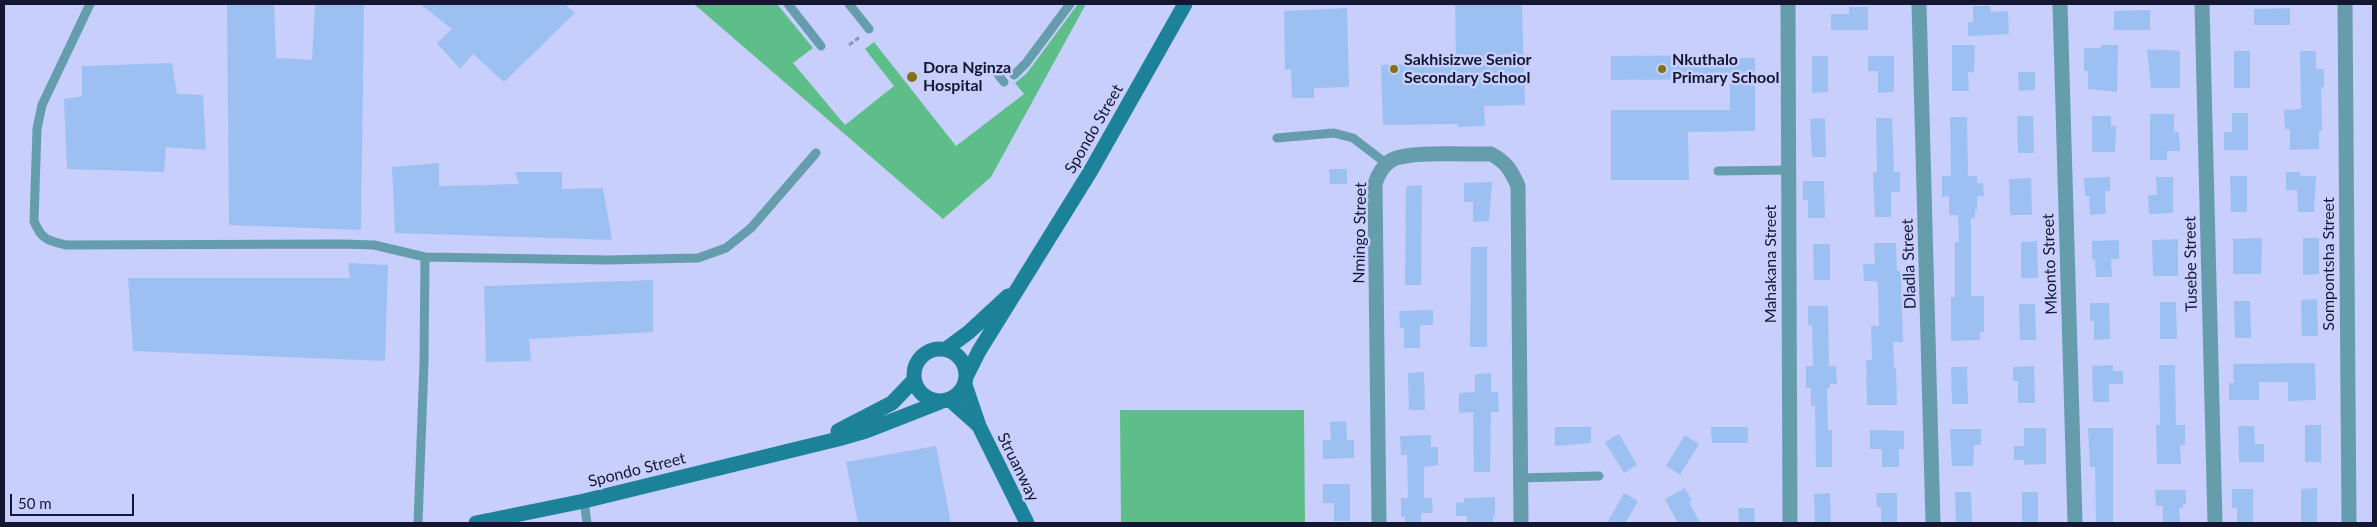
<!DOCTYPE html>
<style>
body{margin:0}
#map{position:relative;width:2377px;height:527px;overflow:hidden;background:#c8cffc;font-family:Lato,sans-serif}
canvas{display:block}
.frame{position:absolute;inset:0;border:5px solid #151732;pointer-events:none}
.scale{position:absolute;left:10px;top:494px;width:124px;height:22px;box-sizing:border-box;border:2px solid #151732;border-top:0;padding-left:6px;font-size:15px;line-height:18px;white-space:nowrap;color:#151732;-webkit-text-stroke:4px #c8cffc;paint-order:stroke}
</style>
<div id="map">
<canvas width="2377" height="527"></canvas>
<div class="frame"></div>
<div class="scale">50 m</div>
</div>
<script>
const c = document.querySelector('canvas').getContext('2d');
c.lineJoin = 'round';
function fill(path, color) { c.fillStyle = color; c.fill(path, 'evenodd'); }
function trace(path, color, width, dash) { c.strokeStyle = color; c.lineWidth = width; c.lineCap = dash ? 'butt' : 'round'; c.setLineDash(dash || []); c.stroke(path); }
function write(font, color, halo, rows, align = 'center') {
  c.font = font + ' Lato,sans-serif'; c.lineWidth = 5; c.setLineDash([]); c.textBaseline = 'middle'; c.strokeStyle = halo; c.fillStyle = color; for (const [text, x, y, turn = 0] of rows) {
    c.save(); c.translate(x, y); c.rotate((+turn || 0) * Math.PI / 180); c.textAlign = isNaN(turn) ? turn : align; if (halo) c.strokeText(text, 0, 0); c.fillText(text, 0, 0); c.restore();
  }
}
fill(new Path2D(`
 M694,4H777L813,48L793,63L845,125L894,86L865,49L874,42L956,146L1024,94L1015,83L1027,73L1078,4H1086L991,177L943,219Z
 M1120,410H1304L1305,523H1121Z`), '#5dbe89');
fill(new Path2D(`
 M227,4H274L276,58L312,60L315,4H364L361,230L229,225Z
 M420,4H565L575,13L504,82L473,54L460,69L437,43L452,29Z
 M1455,4H1522L1525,105L1484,106L1485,126L1458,127V124L1383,125L1381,65L1456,63Z
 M1973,6H1990L1991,12L2008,11L2009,34L1968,36V22H1973Z
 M1849,7H1868V30H1831V14H1849Z
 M1347,8L1349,87L1314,88V98H1292L1291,69L1285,70L1284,11Z
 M2290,8V25H2254V9Z
 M2150,10V30H2114V11Z
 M1952,45H1975L1974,72H1968L1969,91H1952Z
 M2101,45H2118L2117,92L2088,89V71H2084V48H2101Z
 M2147,49L2180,51V88H2151Z
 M2234,51H2250V88H2234Z
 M2300,51H2316V69H2324V87H2321L2322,131H2319V149L2290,150V129H2285L2284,110L2301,109Z
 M1727,55V58H1755V131L1688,132L1689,180H1611V110H1730V79L1611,80V56Z
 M1812,56H1828V92L1812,93Z
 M1868,56H1894V92L1878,93V71H1868Z
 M172,63L177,94L203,95L206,150L166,147L164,172L67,169L64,99L82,96V66Z
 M2018,72H2035V90L2019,91Z
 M2232,113H2248V150H2224V132H2232Z
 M2150,114H2174V132H2179L2180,151H2167V160H2150Z
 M2017,116H2033L2034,153H2018Z
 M2092,116H2111V126H2116L2115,152H2092Z
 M1950,117H1967L1968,176H1977V183H1983L1984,196H1977V210H1975V218H1971V296H1984V332H1980V340L1951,341V297H1955V242H1959L1958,215H1949V196L1942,197V176H1951Z
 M1825,118L1826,157H1812L1810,119Z
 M1876,118H1892L1894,172H1900V192H1891V217H1875L1873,172H1877Z
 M439,163V186L519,184L515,172H562V189L603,188L612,240L395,233L392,167Z
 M1329,169H1347V184H1330Z
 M2286,172H2300V176H2316L2314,212H2298L2297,190H2286Z
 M2230,176H2247V212H2231Z
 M2110,177V191H2105L2106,214L2090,215L2089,196H2085L2084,178Z
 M2156,177H2173V213L2149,214L2148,195H2157Z
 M2031,178L2032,215H2010L2009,179Z
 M1803,181H1824L1825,218H1808V200H1803Z
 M1492,182L1489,221L1473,222V202H1464V183Z
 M1422,185L1421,285H1405L1406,186Z
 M2262,238L2261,274H2233V239Z
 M2303,238H2319V274L2303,275Z
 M2178,239V276H2153L2152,240Z
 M2119,240V259H2111L2112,277H2096L2095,259H2092V241Z
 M2037,241L2038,278H2021V242Z
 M1874,243H1896L1897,271H1901L1903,342H1893L1894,368H1896L1897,405H1867L1866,360H1872L1871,326H1879L1878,283L1875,281H1864L1863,264H1875Z
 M1813,244H1830V280H1814Z
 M1471,247H1487V347H1470Z
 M348,263L388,265L385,361L133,351L128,278H350Z
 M653,280V332L529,339L531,361L486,362L484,286Z
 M2317,299L2318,336H2302L2301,300Z
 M2234,301H2250L2251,338H2235Z
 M2160,302H2176L2177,339H2160Z
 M2090,303H2109L2110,339L2094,340V321H2090Z
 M2019,304H2035L2036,340H2020Z
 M1808,306H1828L1829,366H1836L1837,384H1830V388H1827L1828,430H1832V467H1816L1815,406H1811V388H1806V366H1813L1812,325H1808Z
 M1433,310V325H1420V348H1404V328H1400L1399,311Z
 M2315,363L2316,400L2288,401V382H2259V400H2229V383H2234L2233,364Z
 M2113,365V371H2123V384H2109V402H2093L2092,366Z
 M2159,365H2175L2176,425H2185V445H2180L2181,464H2157L2156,425H2160Z
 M2034,366L2035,403H2018V381H2013V367Z
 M1951,367H1967L1968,404H1952Z
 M1424,372L1425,410H1409L1408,373Z
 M1491,373V392H1498L1499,412H1491L1490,472H1474L1473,412L1459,413V393L1475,392V374Z
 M1346,421L1347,440H1354V458L1323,459V440H1331L1330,422Z
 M2305,425H2321V462H2305Z
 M2238,426H2254L2255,444H2264V462H2239Z
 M1555,427H1591V443L1555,446Z
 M1711,427H1748V443H1712Z
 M2024,428H2046V464L2024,465V460H2014V446H2024Z
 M2088,428H2113V523H2096L2095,467H2090Z
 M1950,429H1981V445H1974L1973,466H1952Z
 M1870,430L1904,431V449H1899V467H1882V449H1870Z
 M1619,434L1637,465L1624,473L1605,442Z
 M1431,435V447H1438V465L1424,467V498H1432L1433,513H1421V523H1405V517H1401V498H1408L1407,455H1401L1400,436Z
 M1685,435L1699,444L1680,475L1666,466Z
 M936,446L951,523H858L846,462Z
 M1323,484H1350V521H1334V503H1323Z
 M1685,488L1692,500L1689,502L1700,523H1678L1665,499Z
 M2317,488V523H2301V489Z
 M2232,489H2253V523H2237V508H2232Z
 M2155,490H2186V504H2183V508H2179L2180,523H2163V506H2156Z
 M1955,492H1971L1972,523H1956Z
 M2022,492H2038V523H2022Z
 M1624,493L1638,501L1629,517L1625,523H1607Z
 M1830,493L1831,523H1815L1814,494Z
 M1876,493H1897V523H1881V507H1877Z
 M1495,497V516H1493V523H1467V516H1456V503L1464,502V498Z
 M1738,508H1754L1755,523H1739Z`), '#9dc0f3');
trace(new Path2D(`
 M849,45L861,36`), '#8e93ba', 3, [5, 2.5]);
trace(new Path2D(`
 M90,4L42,105L37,129L34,221C41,239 48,241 66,245L342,244L374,245L425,257L607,260L698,258L726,248L751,228L816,153
 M788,4L821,46
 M849,4L869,29
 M996,72L1004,82
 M1014,75L1026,63L1070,4
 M1277,138L1334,133L1353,138L1387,164
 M1718,171L1788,170
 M1520,478L1599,476
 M584,501L587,523
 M418,523L424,363L425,257`), '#669dad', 9);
trace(new Path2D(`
 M1788,4L1790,523
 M1919,4L1933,523
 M2060,4L2075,523
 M2202,4L2215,523
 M2345,4L2349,523
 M1379,523L1375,184C1378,174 1382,167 1390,161C1407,150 1468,155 1491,154C1506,162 1511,170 1518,186L1521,523`), '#669dad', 15);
trace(new Path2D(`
 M914 375a26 26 0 1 1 52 0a26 26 0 1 1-52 0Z
 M946,349L969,332L1008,296
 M967,375L979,351L1090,172L1185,4
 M965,385L979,426L1027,523
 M950,400L978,425
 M838,431L892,403L914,380
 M476,523L584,501L838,439L866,431L940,402`), '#1c8299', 15);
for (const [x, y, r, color] of [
 [1394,69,5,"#847214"],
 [1662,69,5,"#847214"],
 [912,77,6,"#847214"]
]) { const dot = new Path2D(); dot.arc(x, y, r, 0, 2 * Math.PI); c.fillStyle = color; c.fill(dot); trace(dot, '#c8cffc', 2); }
write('bold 16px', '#151732', '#c8cffc', [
 ["Sakhisizwe Senior",1404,60],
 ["Secondary School",1404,78],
 ["Nkuthalo",1672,60],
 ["Primary School",1672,78],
 ["Dora Nginza",923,68],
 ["Hospital",923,86]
], 'left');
write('16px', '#151732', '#c8cffc', [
 ["Spondo Street",1094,129,-60],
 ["Nmingo Street",1360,233,-89],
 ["Mahakana Street",1771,264,-90],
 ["Dladla Street",1909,264,-92],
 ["Mkonto Street",2050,264,-92],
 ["Tusebe Street",2191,264,-91],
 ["Sompontsha Street",2329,264,-90],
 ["Struanway",1018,467,64],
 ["Spondo Street",637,470,-14]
]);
</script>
